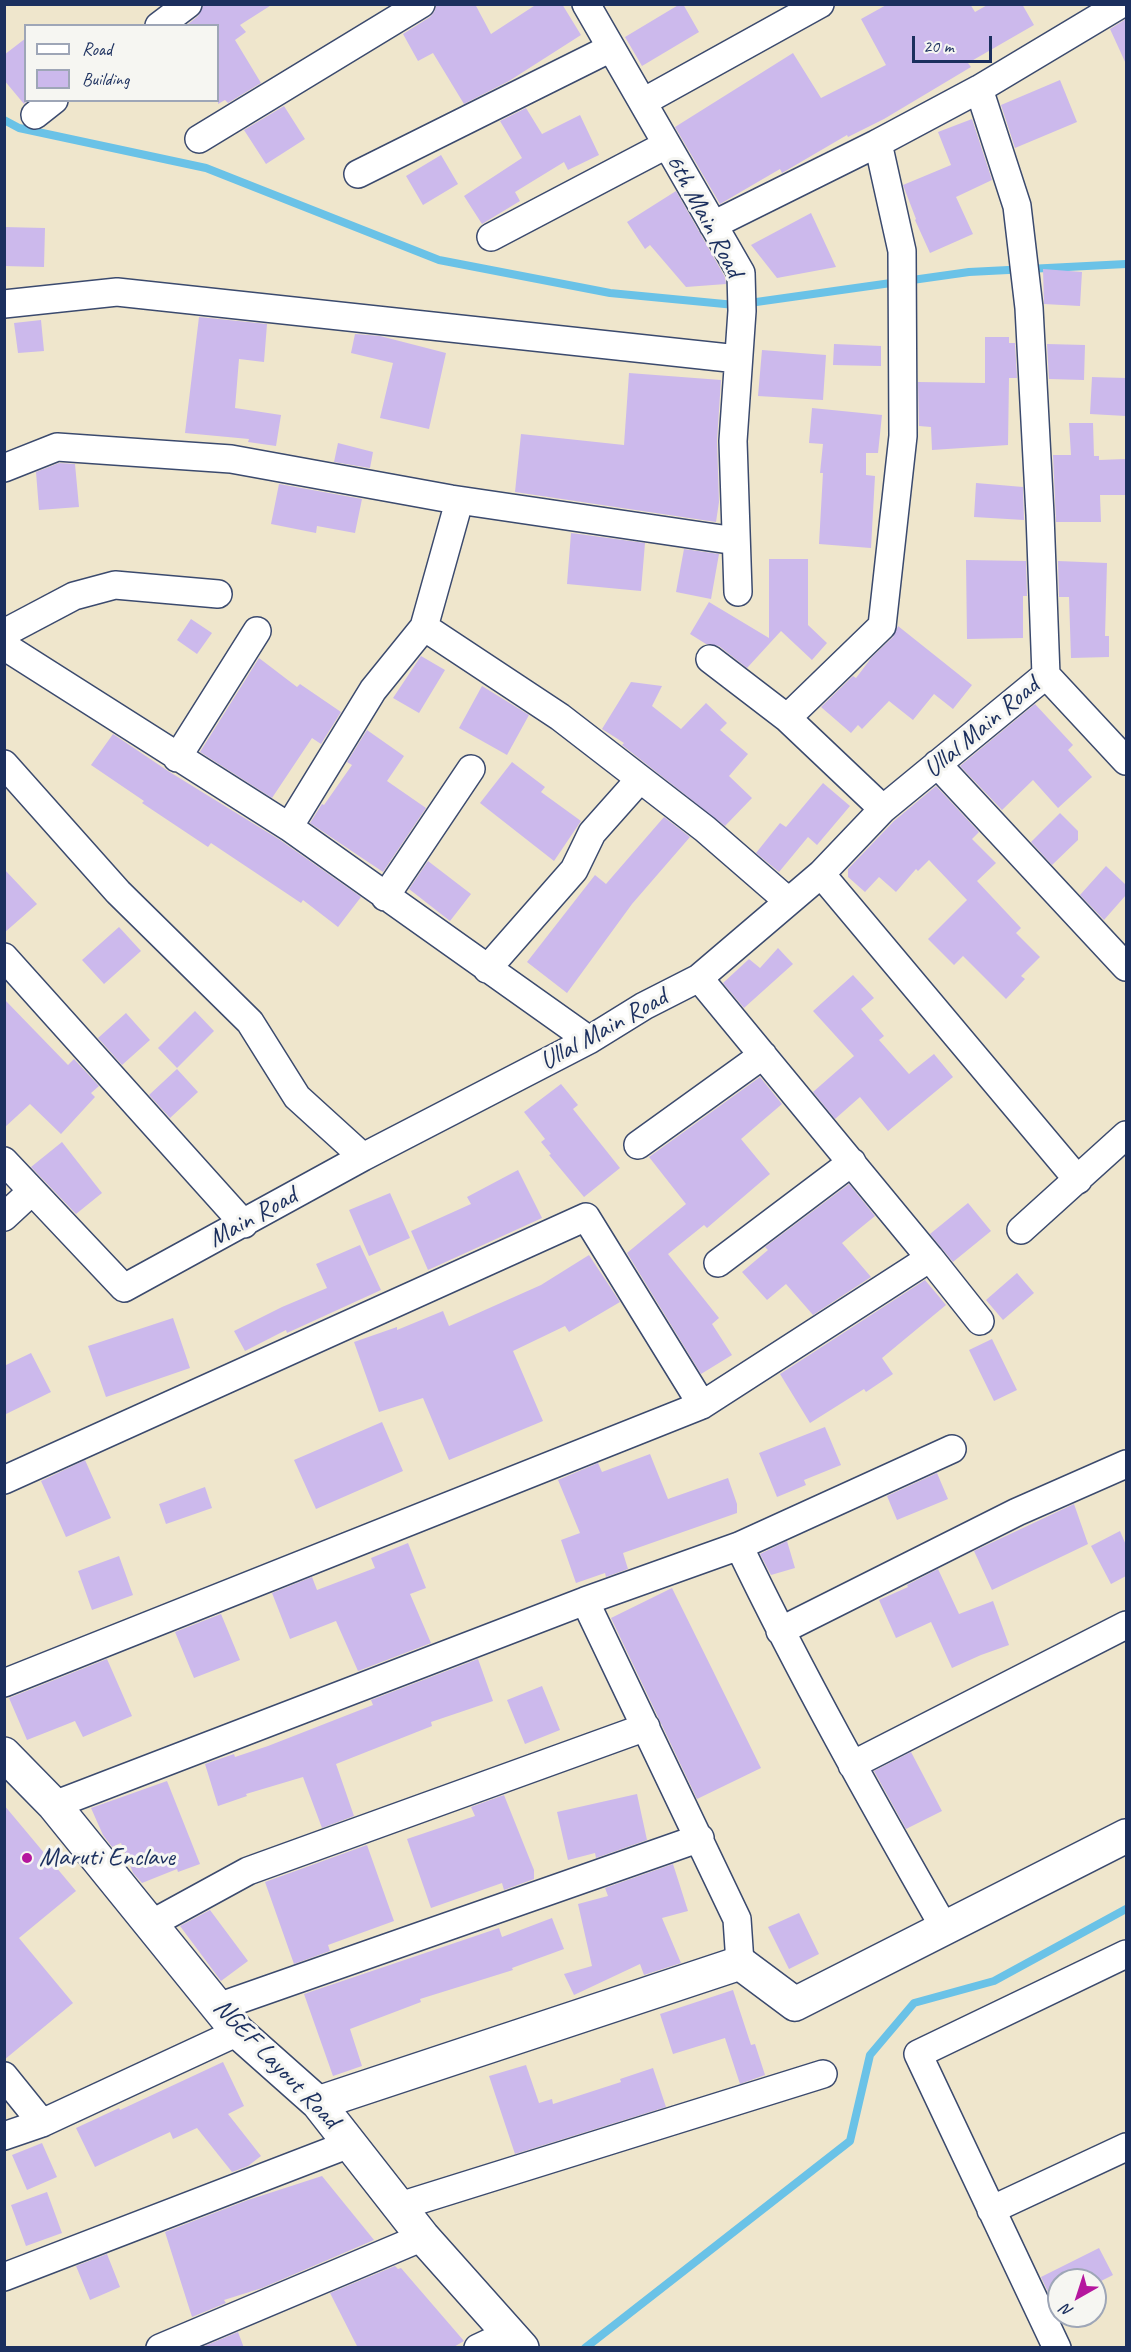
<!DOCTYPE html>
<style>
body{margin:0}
#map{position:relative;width:1131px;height:2352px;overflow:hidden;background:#efe6cc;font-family:Caveat,sans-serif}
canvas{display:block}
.frame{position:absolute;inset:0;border:6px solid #1b2f5e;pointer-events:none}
.legend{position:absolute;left:24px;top:24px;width:195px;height:78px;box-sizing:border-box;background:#f6f6f2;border:2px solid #9ea6b7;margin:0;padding:8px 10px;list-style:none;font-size:18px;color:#1b2f5e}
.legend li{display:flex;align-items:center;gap:12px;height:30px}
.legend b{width:30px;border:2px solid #9ea6b7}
.north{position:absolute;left:1047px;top:2268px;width:60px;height:60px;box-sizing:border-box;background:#f6f6f2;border:2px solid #9ea6b7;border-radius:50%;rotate:219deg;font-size:16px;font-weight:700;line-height:24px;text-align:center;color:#1b2f5e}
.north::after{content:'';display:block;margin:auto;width:21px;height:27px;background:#b5179e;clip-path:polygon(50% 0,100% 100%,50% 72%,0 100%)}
.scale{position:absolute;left:912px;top:36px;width:80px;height:27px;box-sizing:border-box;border:3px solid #1b2f5e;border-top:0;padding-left:8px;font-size:18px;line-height:21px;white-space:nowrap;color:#1b2f5e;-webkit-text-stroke:4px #f6f6f2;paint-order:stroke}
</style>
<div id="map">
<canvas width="1131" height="2352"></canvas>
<div class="frame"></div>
<ul class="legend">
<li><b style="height:8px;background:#fff"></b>Road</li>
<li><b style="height:16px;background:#ccb9ec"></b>Building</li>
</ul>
<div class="north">N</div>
<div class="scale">20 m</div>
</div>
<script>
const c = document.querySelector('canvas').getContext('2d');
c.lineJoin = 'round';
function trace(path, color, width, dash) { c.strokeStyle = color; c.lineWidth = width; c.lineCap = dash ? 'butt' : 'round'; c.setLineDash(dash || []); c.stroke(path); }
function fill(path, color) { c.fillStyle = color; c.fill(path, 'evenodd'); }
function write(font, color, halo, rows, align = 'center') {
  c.font = font + ' Caveat,sans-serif'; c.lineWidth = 6; c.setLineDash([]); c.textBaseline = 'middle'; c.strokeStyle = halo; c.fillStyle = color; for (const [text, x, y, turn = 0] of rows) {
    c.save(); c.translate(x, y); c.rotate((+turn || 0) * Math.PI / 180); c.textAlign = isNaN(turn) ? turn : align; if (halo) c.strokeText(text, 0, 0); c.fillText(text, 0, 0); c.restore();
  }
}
trace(new Path2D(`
 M4,120L19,128L206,168L439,260L610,293L735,305L969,272L1126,264
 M585,2348L850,2141L870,2055L914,2003L994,1981L1126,1909`), '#6ac2e7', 8);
fill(new Path2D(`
 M204,4H273L240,25L246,32L235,40L261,83L228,103L225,100L218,104V26H186L198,16Z
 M437,4H475L491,34L537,4H562L581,35L509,81L464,104L433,53L418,61L403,34L430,17L434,12Z
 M680,4H683L699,32L642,66L625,37Z
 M888,4H970L975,12L989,4H1022L1034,25L968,63L971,67L884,119L848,137L847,135L782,173L780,169L720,204L675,127L793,53L821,98L886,65L861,19Z
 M1126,19V64L1110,29Z
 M26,38V102L24,104L4,80V55Z
 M1060,80L1077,122L1015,148L1001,105Z
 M284,106L305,139L266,164L244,130Z
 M526,108L542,134L580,115L599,155L568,170L564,162L515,192L520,201L482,224L464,196L522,158L500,121Z
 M972,119L992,180L956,197L973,234L930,253L915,220L916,219L903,185L951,165L938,132Z
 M441,155L458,184L423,205L406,176Z
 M676,191L725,277L726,284L686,287L650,245L645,249L627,222Z
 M811,213L836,267L777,278L751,245Z
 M4,227L45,228L44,267L4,266Z
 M1043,269L1082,272L1080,306L1044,304Z
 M199,317L267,324L264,362L239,359L235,408L281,415L276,446L248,442L249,439L185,433Z
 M41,320L44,351L18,353L14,323Z
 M355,334L380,336L446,353L429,429L380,418L393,363L351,353Z
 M985,337H1009V343H1015L1017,378H1009L1008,445L932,450L931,427L919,426L918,382L985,383Z
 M834,344L881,346V366L833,365Z
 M1047,344L1085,345L1084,380L1049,379Z
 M762,350L826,355L823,400L758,396Z
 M629,373L721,380L717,441L719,502L716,522L515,492L521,434L624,445Z
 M1092,377L1126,378V416L1090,414Z
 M812,408L882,415L878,453H866V475L875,476L871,548L819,544L823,473H820L823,444L809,443Z
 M1069,423H1093L1094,456H1099V460L1126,459V495H1100L1101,522H1056L1053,455H1071Z
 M338,443L373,452L370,468L334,462Z
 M59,463L75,464L79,507L39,510L36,472Z
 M976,483L1023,487L1024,520L974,517Z
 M279,484L362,499L355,533L317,526L316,533L271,524Z
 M571,533L645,543L641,591L567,584Z
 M684,549L719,554L711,599L676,592Z
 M769,559H808V625L827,643L812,660L781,631L747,668L719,646L706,644L690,634L709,602L769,638Z
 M966,560L1026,561L1027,596H1023V638L967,639Z
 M1058,561L1107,563L1105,636H1109V657L1071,658L1069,597H1059Z
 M191,619L212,633L197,654L177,640Z
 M898,626L972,685L953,709L934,694L913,720L889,701L862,729L858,725L851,733L821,707L853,676L856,678L872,657L893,637Z
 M421,656L445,670L419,713L393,698Z
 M259,658L297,687L300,684L341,712L321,744L312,738L272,798L200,752Z
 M631,682L662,686L652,706L681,729L706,703L727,723L720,730L748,754L729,776L752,798L725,826L622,745L624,743L602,729Z
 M482,686L529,715L507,755L459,728Z
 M1035,704L1073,745L1068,750L1092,777L1058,808L1033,780L1002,810L960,766Z
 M367,730L404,756L387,781L426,808L383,872L310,823L322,804L324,805L352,765L347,762Z
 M113,734L168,771L280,840L361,897L338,927L303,900L301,903L211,843L208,847L142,803L144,801L91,765Z
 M512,762L545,787L541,792L581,821L554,861L480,803Z
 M823,783L850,806L817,845L808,837L779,872L756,853L780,823L786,827Z
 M936,786L979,832L972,839L996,863L977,881L1021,928L1016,933L1040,957L1021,976L1025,979L1006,999L963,956L954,965L928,939L967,900L929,860L918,871L916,869L896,892L879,877L865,892L848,877V869L894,821Z
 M1060,813L1078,831V840L1052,865L1031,842Z
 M664,817L690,837L632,904L567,993L527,962L595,875L606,884Z
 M428,861L471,894L450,921L409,889Z
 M1106,866L1126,885V895L1104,920L1080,895Z
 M4,869L37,904L4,933Z
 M119,927L141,951L104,984L82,960Z
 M778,948L793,964L744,1008L723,983L749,959L760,968Z
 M853,975L874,998L861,1009L884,1036L879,1040L909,1074L934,1054L953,1077L888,1131L860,1097L835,1119L813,1092L854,1056L813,1011Z
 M4,999L68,1065L74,1059L99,1086L91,1093L95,1097L61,1134L30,1104L4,1128Z
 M195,1011L214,1031L177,1068L158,1048Z
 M126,1013L150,1040L122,1065L98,1038Z
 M177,1069L198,1092L170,1118L149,1095Z
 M760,1077L782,1104L741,1139L770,1174L707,1228L704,1225L668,1254L719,1318L712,1324L732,1355L701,1374L627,1253L686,1204L649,1157Z
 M561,1084L578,1105L573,1109L620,1168L584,1197L549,1155L551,1154L541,1142L545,1139L524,1112Z
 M62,1142L102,1193L76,1214L31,1167Z
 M518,1170L542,1218L428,1270L411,1231L471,1204L467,1197Z
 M849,1184L875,1216L842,1243L871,1277L813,1315L786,1284L767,1300L742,1272L768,1250L765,1247Z
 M390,1193L410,1238L369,1256L349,1210Z
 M968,1203L991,1231L953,1262L930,1234Z
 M360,1245L381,1290L287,1333L286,1330L245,1351L234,1331L282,1307L327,1288L316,1264Z
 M589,1255L620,1302L569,1332L565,1326L513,1351L543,1421L449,1460L423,1398L379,1412L354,1342L397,1327V1330L443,1311L449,1326L541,1285Z
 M1017,1273L1034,1293L1003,1320L986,1300Z
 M925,1280L946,1305L882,1358L893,1374L866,1392L864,1389L810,1423L780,1374Z
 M173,1318L190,1368L106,1397L88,1346Z
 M992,1339L1017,1390L994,1401L969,1350Z
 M31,1353L51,1392L4,1415V1366Z
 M382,1422L403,1471L316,1509L294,1460Z
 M825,1427L841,1465L804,1480L806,1485L777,1497L759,1453Z
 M650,1454L668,1499L728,1478L737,1504V1513L623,1553L628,1569L606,1577L605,1573L576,1583L561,1540L580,1533L558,1480L598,1463L602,1472Z
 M85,1460L111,1518L66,1537L41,1481Z
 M937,1473L948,1499L897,1520L887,1496Z
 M205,1487L212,1508L166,1524L159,1504Z
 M1074,1504L1088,1544L992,1590L974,1551Z
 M1120,1531L1126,1545V1576L1111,1584L1091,1546Z
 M787,1541L795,1568L771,1575L760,1554Z
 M408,1543L426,1588L410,1594L431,1643L358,1671L336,1621L290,1639L272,1593L312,1577L317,1590L375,1568L371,1558Z
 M119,1556L133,1595L92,1610L78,1571Z
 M938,1569L959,1614L993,1601L1009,1645L981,1655L952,1668L931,1622L896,1638L879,1600L908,1587L907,1585Z
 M672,1588L761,1768L697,1799L611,1618Z
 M221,1614L240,1660L194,1678L175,1632Z
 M107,1659L132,1716L83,1737L75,1721L27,1740L9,1698Z
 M478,1659L493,1701L431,1722L432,1726L336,1764L354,1816L322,1828L303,1777L246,1794L247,1796L218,1806L205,1764L234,1754L235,1757L268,1746L373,1705L371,1700Z
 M542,1686L560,1730L525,1744L507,1700Z
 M911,1752L942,1811L906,1829L874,1771Z
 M167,1781L200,1864L178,1872L177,1869L142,1883L133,1873L121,1843L112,1847L103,1835L91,1808Z
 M637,1794L647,1840L596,1858L595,1853L568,1860L557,1812Z
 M504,1795L534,1870V1879L504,1890L502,1883L431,1908L407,1839L475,1816L471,1807Z
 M4,1805L76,1891L19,1938L73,2003L4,2060Z
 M367,1845L394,1921L328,1945L330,1951L294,1964L265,1882Z
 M673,1864L688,1911L662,1918L681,1963L644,1975L640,1964L574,1995L564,1974L592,1966L578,1904L608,1896L605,1888Z
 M210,1910L248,1961L221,1981L180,1926Z
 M799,1913L819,1954L789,1969L768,1927Z
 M552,1918L564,1949L512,1968L513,1970L420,1999L421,2002L350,2029L362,2066L333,2076L304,1994L499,1928L502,1937Z
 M733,1990L751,2045L755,2044L765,2075L740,2084L725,2038L673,2054L660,2014Z
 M223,2062L244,2106L228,2114L261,2156L248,2166L232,2172L197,2128L173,2139L170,2132L95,2167L76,2128L119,2108L120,2110Z
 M526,2065L539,2103L552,2099L553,2104L621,2082L620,2079L653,2068L666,2107L515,2154L489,2076Z
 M42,2143L57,2177L27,2190L12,2155Z
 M322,2176L374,2240L262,2288L224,2300L226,2303L192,2317L165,2232L248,2200Z
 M47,2192L62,2233L26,2246L11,2205Z
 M1099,2248L1113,2275L1095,2284V2280H1059V2303L1054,2305L1041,2277Z
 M107,2254L120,2287L90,2300L76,2266Z
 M395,2266L398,2269L401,2268L464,2341L452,2348H358L330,2293Z
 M238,2332L244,2348L202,2347Z`), '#ccb9ec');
const minor = new Path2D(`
 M586,4L741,273L742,311L733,441L738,592
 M159,26L188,4
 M979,89L1017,206L1029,308L1040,515L1046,675
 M643,102L820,4
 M35,115L54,100
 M199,139L421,4
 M878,143L902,251L903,436L882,626L787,718L883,809
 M358,174L611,48
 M713,225L878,143L979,89L1121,4
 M491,237L666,145
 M4,304L117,292L738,359
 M4,468L57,447L231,459L451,499L736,541
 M424,627L457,509L451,499
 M4,633L74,596L115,585L218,594
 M4,646L289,827L589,1040
 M710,659L787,718
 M1046,675L1126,761
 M177,758L257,631
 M4,764L118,892L250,1022L297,1097L363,1157
 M937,764L1126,967
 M289,827L373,690L424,627L560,717L705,829L788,901
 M821,874L1078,1180
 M385,897L471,769
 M4,957L244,1224
 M487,969L574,870L592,833L640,779
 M699,978L930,1258L702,1405
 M638,1145L763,1055
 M4,1161L124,1288L363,1157L589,1040L644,1006L699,978L821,874L883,809L1046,675
 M4,1217L32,1191
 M1021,1230L1126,1135
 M930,1258L980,1321
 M718,1263L852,1162
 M4,1480L586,1217L702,1405L4,1683
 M739,1546C802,1677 873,1803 945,1929
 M585,1601L739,1546L952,1449
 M780,1631L1017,1512L1126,1464
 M852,1765L1126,1625
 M54,1805L585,1601L737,1919L740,1963
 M151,1924L248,1871L646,1727
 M218,2007L700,1838
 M4,2076L42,2123
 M4,2136L42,2123L238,2032
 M400,2206L823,2074
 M991,2210L1126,2147
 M4,2277L352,2143
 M160,2348L423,2237
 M478,2348L510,2333
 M1057,2348L918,2054L1126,1954`);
const tertiary = new Path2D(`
 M4,1754L54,1805L238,2032L318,2103L423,2237L522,2348
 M318,2103L740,1963L795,2004L1126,1836`);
trace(minor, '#3b4a6e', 30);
trace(tertiary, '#3b4a6e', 36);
trace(minor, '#fff', 27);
trace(tertiary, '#fff', 33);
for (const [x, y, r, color] of [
 [27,1858,6,"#b5179e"]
]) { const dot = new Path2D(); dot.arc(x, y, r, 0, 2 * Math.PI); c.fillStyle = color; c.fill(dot); trace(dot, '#f6f6f2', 2); }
write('26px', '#1b2f5e', '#f6f6f2', [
 ["6th Main Road",704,216,62],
 ["Ullal Main Road",982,728,-40],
 ["Ullal Main Road",604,1030,-29],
 ["Main Road",253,1218,-29],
 ["NGEF Layout Road",276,2064,46]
]);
write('26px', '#1b2f5e', '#f6f6f2', [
 ["Maruti Enclave",39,1858]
], 'left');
</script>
